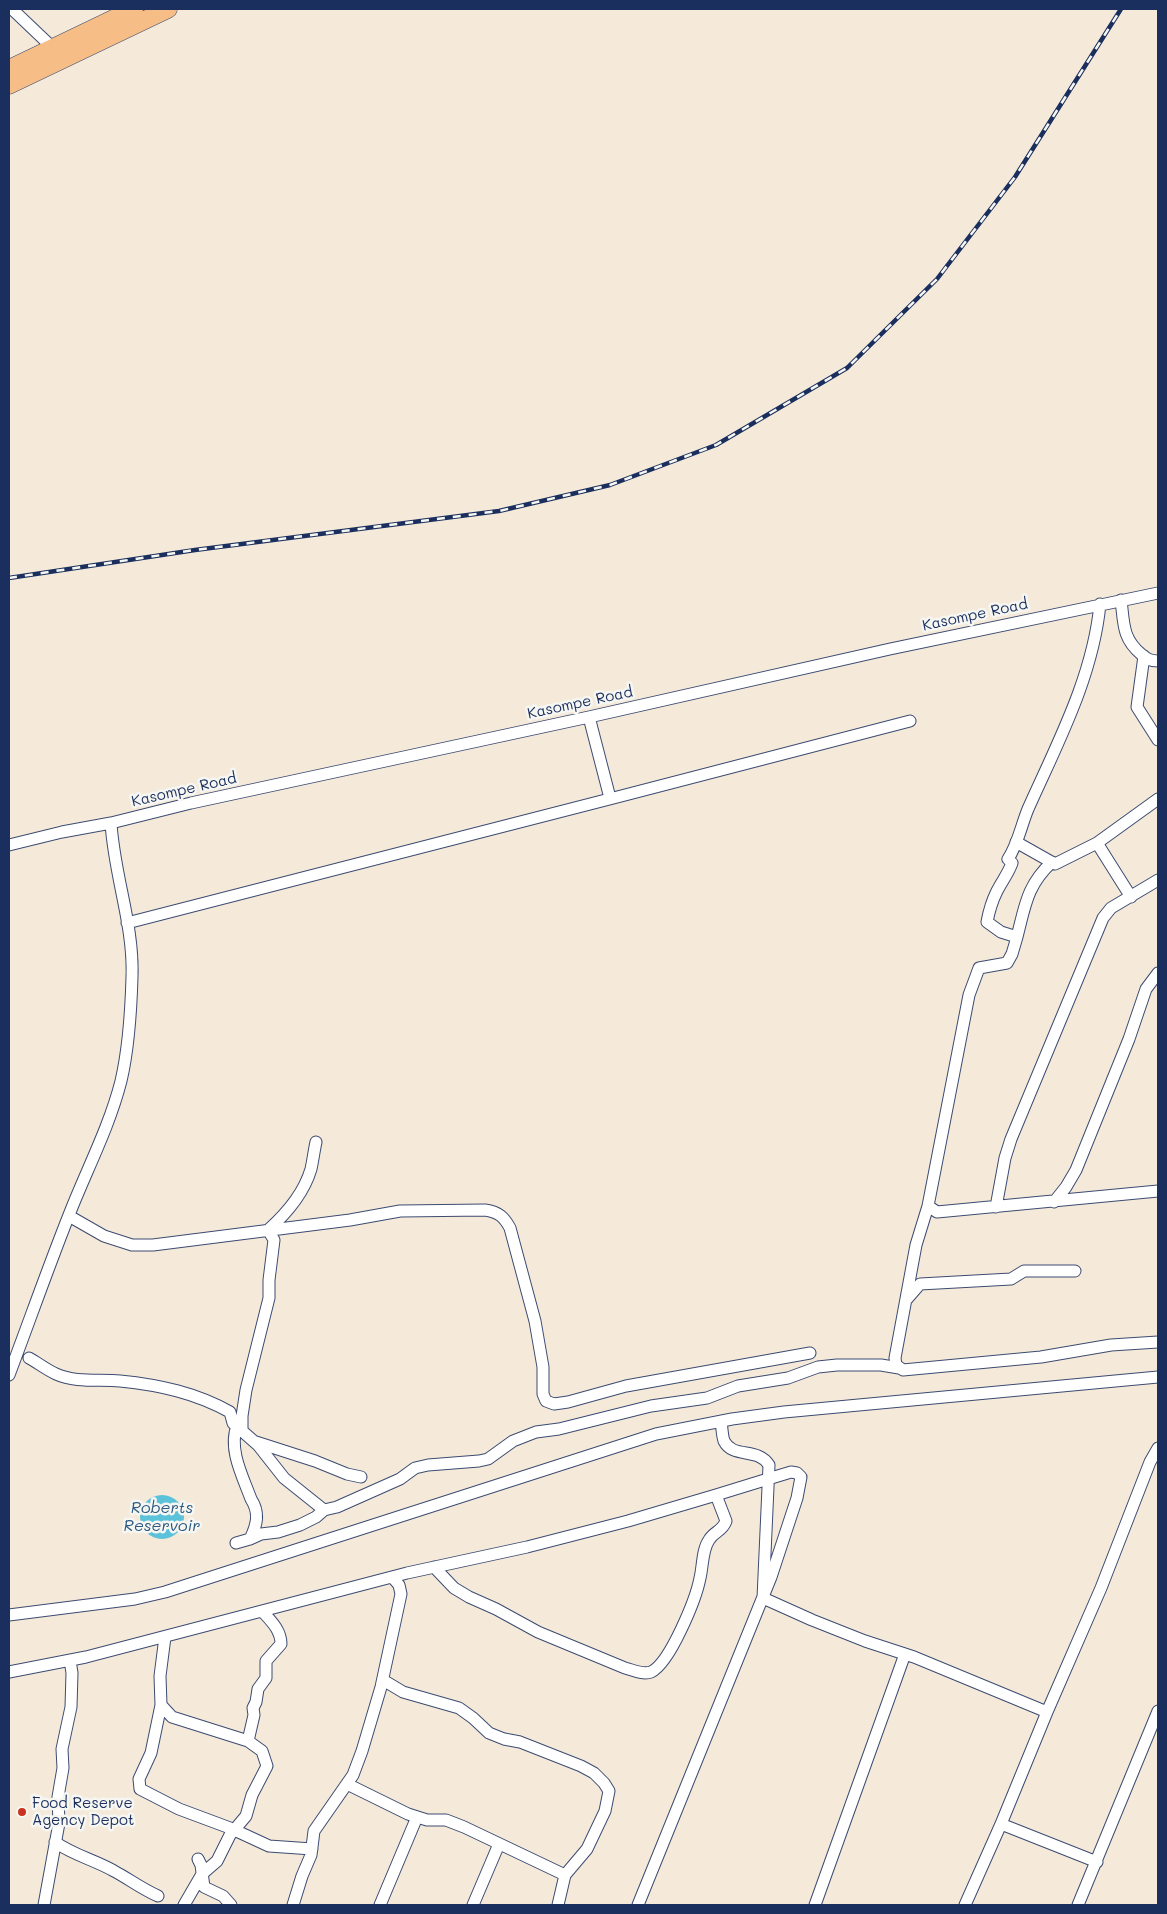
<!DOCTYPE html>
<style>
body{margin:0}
#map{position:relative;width:1167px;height:1914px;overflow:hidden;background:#f5eada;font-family:Mali,sans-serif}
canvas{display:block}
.frame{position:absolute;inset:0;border:10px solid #1b2f5e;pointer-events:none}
</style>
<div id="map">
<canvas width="1167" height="1914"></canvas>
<div class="frame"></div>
</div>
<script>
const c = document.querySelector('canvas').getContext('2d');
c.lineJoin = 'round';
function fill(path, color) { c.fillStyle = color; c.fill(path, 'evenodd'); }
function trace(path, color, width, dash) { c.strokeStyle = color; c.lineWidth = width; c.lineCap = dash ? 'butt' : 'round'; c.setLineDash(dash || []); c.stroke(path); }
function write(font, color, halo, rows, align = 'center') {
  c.font = font + ' Mali,sans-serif'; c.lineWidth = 5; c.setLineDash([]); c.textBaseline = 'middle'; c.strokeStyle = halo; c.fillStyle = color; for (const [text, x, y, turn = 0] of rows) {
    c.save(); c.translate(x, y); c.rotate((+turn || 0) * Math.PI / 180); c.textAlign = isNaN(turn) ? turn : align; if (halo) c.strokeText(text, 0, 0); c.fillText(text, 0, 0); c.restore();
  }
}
fill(new Path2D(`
 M140 1517a22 22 0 1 1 44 0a22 22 0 1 1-44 0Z`), '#5cc2da');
const minor = new Path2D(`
 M12,9L53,48
 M1121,600C1124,623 1122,638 1141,654C1147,659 1150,661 1158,661
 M1100,604C1093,677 1057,744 1028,809C1021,826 1018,844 1008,859L1012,863C1008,874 1002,881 997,891C992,901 989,911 987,922L1001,932L1017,937L1012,954L1007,963L979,968L969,995L928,1206L937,1212L1158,1191
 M1144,656L1137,707L1158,740
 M589,717L610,798
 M1016,842L1055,864L1097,843
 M9,845L62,832L111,823L191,803L589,717L890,649L1158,593
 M1131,897L1097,843L1158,799
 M127,923C388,858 649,788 910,721
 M1017,937C1025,906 1027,885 1052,862
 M1054,1202L1066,1187L1076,1170L1129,1039L1146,989L1158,973
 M928,1206L916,1245L895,1358L896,1365L903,1370L1041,1357L1111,1345L1158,1342
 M996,1207L1005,1158L1011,1139L1103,918L1111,908L1158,880
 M69,1216L104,1236L132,1245H153L350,1220L400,1211L485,1210C499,1212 504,1217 510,1228L535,1321L543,1367V1394L546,1401L554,1404L568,1402L626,1386L810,1353
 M907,1299L920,1284L1011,1279L1024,1271H1075
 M29,1358C38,1363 47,1370 56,1374C76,1383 100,1379 120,1381C160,1385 196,1393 230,1412L233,1423L258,1445L284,1478L324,1510
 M9,1375C29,1322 48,1268 69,1215C86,1171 109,1128 121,1081C129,1047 131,1012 132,977C134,925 114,875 111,823
 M721,1421C722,1427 722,1435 724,1441C733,1459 758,1447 769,1465L763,1598L812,1620L865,1641L914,1657L1047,1712
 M242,1430V1416L246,1390L269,1298V1280L274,1240L268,1230C286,1214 304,1193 311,1169C313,1160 314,1151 316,1142
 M256,1442L315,1461L347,1474L361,1477
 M250,1539L261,1534L278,1532L300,1525L316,1517L324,1510L337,1507L400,1479L415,1468L428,1465L479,1461L488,1459L513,1441L536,1432L559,1429L651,1406L707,1398L738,1386L788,1378L818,1367L837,1365H881L899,1368
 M236,1543L250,1539C257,1525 260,1513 251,1499C243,1477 228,1449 237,1426
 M434,1567L454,1588L469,1597L496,1609L538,1632L625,1668C633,1670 643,1675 651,1672C670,1663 696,1599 700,1578C703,1566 702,1550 709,1540C714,1531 722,1532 726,1521L716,1495
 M9,1615L135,1599L165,1592L656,1434L732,1419L784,1412L1158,1377
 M165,1637L160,1676L161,1705L172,1717L248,1741
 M9,1672L86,1657L407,1573L527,1547L628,1521L716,1495L768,1479L791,1472L797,1473L801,1477L797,1498L771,1577L638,1905
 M383,1680L403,1692L459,1708L473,1718L489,1733L504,1739L520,1742L581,1766L594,1773L604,1783L609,1791L605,1811L587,1849L565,1875L558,1905
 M161,1705L151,1753L139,1779L140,1789L179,1809L230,1828L269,1846L312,1849
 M347,1784L408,1814L427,1820H446L464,1827L565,1875
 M1001,1824L1097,1862
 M55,1842C73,1855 95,1860 114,1871C129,1879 142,1889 158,1896
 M198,1859L201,1865L204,1887L223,1896L231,1905
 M44,1905L59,1823L58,1797L63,1768L62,1749L71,1707L72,1673L70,1660
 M184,1905L202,1874L217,1861L230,1835L246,1816L252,1795L267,1766L262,1751L248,1741L254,1715L253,1708L256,1702L258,1689L266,1678V1661L281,1644C281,1630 271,1621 262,1611
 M293,1905L302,1876L311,1855L314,1831L353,1775L362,1751L381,1687L401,1594L399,1585L392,1577
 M380,1905L417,1817
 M473,1905L499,1844
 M815,1905L905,1654
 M965,1905L1001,1824L1047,1712L1101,1588L1150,1462L1158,1448
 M1078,1905L1158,1711`);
const highway = new Path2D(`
 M9,69L134,9
 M9,85L168,9`);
trace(minor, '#3c4b71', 13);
trace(highway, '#3c4b71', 19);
trace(minor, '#fff', 11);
trace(highway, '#f6be86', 18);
const rail = new Path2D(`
 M9,578L195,550L499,511L610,485L716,445L847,368L937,279L1015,177L1121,9`);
trace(rail, '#1b2f5e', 4.5);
trace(rail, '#f6f6f2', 2.5, [8]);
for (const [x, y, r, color] of [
 [22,1812,5,"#c8321e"]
]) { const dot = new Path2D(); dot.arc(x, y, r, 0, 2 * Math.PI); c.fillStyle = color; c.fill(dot); trace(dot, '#f6f6f2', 2); }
write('15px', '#1b2f5e', '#f6f6f2', [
 ["Kasompe Road",975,615,-12],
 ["Kasompe Road",580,703,-12],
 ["Kasompe Road",184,790,-13]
]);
write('15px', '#1b2f5e', '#f6f6f2', [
 ["Food Reserve",32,1803],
 ["Agency Depot",32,1820]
], 'left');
write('italic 16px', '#2e5b83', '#f6f6f2', [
 ["Roberts",162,1508],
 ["Reservoir",162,1526]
]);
</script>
